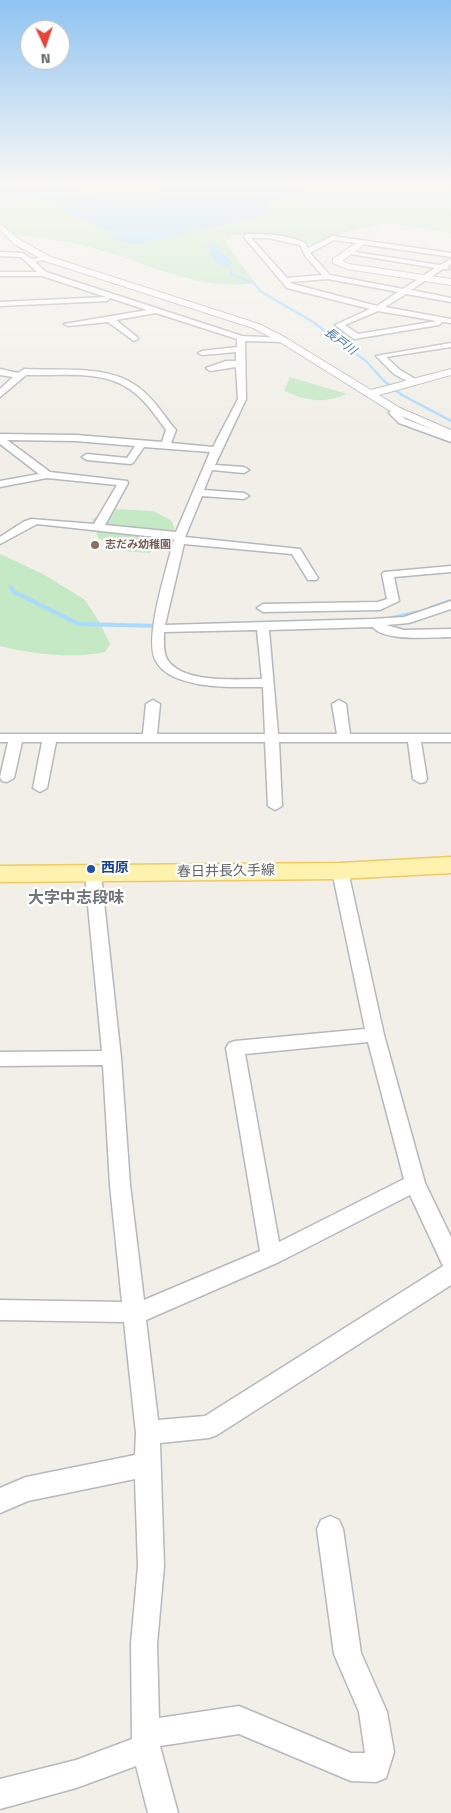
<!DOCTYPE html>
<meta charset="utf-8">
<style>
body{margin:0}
#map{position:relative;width:451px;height:1813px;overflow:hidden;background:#f1efe8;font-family:"Titillium Web",sans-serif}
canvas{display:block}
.north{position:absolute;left:20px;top:20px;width:50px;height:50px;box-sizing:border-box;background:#fff;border:1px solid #bfc1c3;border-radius:50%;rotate:177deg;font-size:14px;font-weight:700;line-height:20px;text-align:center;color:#5f6368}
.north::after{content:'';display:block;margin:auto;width:18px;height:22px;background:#ea4335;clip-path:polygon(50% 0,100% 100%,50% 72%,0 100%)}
</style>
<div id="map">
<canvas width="451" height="1813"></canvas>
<div class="north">N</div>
</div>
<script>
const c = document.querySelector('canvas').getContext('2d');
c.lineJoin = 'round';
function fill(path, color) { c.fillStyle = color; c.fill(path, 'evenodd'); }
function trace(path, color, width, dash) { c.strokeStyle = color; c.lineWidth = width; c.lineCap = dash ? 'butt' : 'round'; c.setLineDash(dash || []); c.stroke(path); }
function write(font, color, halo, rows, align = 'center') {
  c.font = font + ' "Titillium Web","Noto Sans JP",sans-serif'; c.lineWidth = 4.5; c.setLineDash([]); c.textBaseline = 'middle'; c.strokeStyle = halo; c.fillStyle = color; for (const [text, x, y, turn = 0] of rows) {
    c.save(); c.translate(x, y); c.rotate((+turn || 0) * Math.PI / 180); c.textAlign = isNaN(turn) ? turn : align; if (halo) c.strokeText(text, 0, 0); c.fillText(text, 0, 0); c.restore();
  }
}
fill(new Path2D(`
 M0,183H451V233L390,223L352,230L311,245L288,237L233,235L226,243L255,283C198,292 143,261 89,247C64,240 36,238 10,234L0,222Z
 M290,377L347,394C322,404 309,401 284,391Z
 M113,509L153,511L172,521L176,536L161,543L150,553L123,551L98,538L92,519Z
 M0,554L43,574L85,600L100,623L110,644L105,652C72,659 33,654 0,646Z`), '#c5e8c5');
fill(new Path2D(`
 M0,183L75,190L125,199L158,197L164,192L151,183H285L311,188C299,195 284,196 270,201L267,215L134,245L112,239L121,234L96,226L64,211V207L51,200L19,198L0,190Z
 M208,243L220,245L217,249L230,260L232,265L227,267L219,265L209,254L211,250L202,245Z`), '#aadaff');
trace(new Path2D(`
 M228,267L231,269V274L255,284L258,288`), '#aadaff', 2);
trace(new Path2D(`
 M257,287L260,291L313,322L366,361L384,381L402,395L451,421`), '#aadaff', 2.5);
trace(new Path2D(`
 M11,587L14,592L79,624L160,626
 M431,608L451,601
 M392,618L419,612`), '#aadaff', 4);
const minor = new Path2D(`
 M246,234C265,234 288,234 305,243L308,248L333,236L451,253V257L334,240L310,253L330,275L403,289L435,268L345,253L348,251L440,265L451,259V264L448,266L449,269H443L411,290L451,298V302L406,294L385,307L451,319V323L442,322L439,325L354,339L335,325L370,309L287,288L244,237ZM251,238H268L300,245L306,257L322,275L287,278ZM328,279L398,292L377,306L293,284L290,282ZM378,311L437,321L358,334L345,325Z
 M0,252L23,253L31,259L48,257V259L35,262L46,272L242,336L286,338V342H283L245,341L246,399L215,465L244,467L249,470L244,473L212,470L204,490L244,493L249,496L244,499L202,496L185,537L300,549L318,578L316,580H308L292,554L184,544L165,625L373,619L404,617L451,601V609L409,623L386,625L404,630L451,629V637C434,637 383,642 373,627L269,630L278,734H337L332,704L339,700L346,704L350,734H451V742H421L427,779L425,782L420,783L413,779L408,742H279L282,806L275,810L268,806L265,742H56L47,788L40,792L33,788L42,742H22L14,778L7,782L2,781L0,777L8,742H0V734H143L146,704L153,700L160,704L157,734H265L263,687C241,687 219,688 198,684C183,681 164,676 156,661C143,639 168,565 174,539L37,524L0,544V537L23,522L31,519L94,524L117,485L47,478L0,487V481L39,474L0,444V434L76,435L162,442L166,430C156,416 145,400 131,390C103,369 59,376 26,375L0,397V389L13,377L0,375V369L18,373L24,369C60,371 108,364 138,387C153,398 163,414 174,428L176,430L171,443L213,447L238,399L236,367L210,371L206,368L226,361H236V352L202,355L198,353L202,351L237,347V339L156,313L116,320L137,337L138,339L134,341L108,322L68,326L64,324L147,310L110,298L107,301L0,306V302L106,297L42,276H0V272H37L21,257L0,256ZM7,440L76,441L135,446L127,458L87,454L82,457L87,460L130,464L133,463L144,447L210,452L176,532L105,525L128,483L127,481L50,472ZM257,630L262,679C237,679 182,684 167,659C163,652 164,640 164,632Z
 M451,343V347L386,357L400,370L417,380L418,382L414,385L394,374L376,356Z
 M393,408H399V413L405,419L451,436V442L399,423L389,413Z
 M451,566V572L394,577L399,601L380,610L263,612L257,608L263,604L378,602L387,599L382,574L384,572Z
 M340,866L348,871L384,1035L425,1183L451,1237V1285L217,1435L209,1438L160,1443L164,1566L157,1644L159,1718L239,1706L351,1753H365L359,1712L334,1654L317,1529L321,1520L330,1516L339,1520L343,1529L361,1653L387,1712L394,1752L386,1778L376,1782L351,1781L239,1734L160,1746L178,1813H148L136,1766L76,1788L0,1809V1779L76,1760L132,1739L131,1644L138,1566L135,1479L28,1501L0,1513V1488L26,1477L135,1455L136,1433L124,1322L0,1320V1300L122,1302L110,1185L103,1065L0,1066V1052L102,1051L85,874L87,870H99L101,874L121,1058L130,1185L144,1300L260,1251L226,1048L229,1043L235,1041L365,1029L332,871ZM368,1042L404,1179L279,1242L245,1054ZM410,1195L443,1266L205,1416L158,1420L146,1320L279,1262Z`);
const tertiary = new Path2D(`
 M0,224L20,240L51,257L259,324L286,338L371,390L451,369V375L379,395L400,408L451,430V437L392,412L280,342L253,328L45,261L14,244L0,230Z
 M359,241L366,243L342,261L349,264L451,279V285L347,269L333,263V259Z`);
const primary = new Path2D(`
 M451,857V873L340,879L0,882V866L340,863Z`);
trace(minor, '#b5b8bc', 3);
trace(tertiary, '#b5b8bc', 2);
trace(primary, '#f2c960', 3);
fill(minor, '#fff');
fill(tertiary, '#fff');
fill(primary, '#fff2af');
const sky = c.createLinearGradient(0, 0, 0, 437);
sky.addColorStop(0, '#8fc3f1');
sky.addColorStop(0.42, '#f9f8f5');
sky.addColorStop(1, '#f9f8f500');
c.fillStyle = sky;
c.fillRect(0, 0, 451, 437);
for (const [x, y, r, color] of [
 [95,545,5,"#8d6e63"],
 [91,869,5,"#1a4fb4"]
]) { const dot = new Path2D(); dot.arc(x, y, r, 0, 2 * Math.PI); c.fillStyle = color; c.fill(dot); trace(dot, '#fff', 2); }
write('bold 11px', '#785e54', '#fff', [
 ["志だみ幼稚園",105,545]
], 'left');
write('italic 12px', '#4174aa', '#fff', [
 ["長戸川",340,342,37]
]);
write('bold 14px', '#164399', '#fff', [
 ["西原",101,869]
], 'left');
write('14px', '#5f6368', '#fff', [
 ["春日井長久手線",226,872,-1]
]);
write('bold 16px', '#70757a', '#fff', [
 ["大字中志段味",76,899]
]);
</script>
